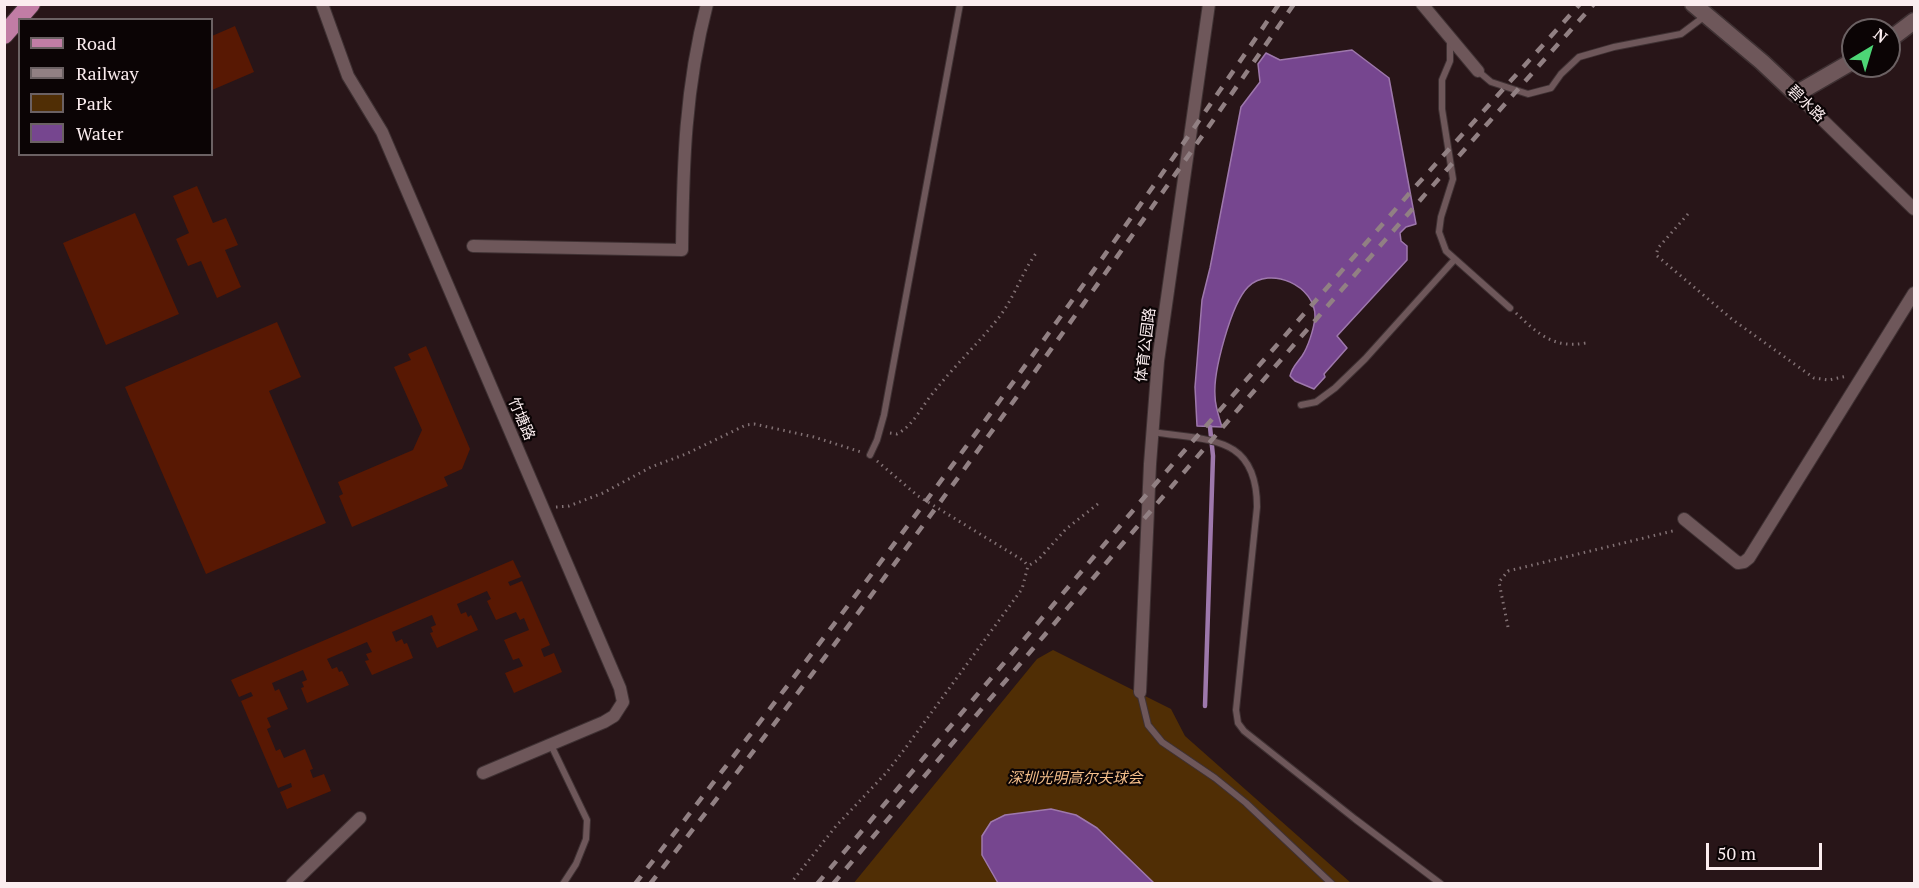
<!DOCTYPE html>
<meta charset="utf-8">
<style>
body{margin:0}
#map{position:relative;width:1919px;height:888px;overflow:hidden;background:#281518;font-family:"PT Serif",serif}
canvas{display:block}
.frame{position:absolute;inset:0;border:6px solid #fbedef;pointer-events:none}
.legend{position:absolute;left:18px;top:18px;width:195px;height:138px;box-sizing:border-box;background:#0b0405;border:2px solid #6b6163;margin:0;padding:8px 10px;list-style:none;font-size:18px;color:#fbedef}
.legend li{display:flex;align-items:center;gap:12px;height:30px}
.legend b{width:30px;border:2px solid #6b6163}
.north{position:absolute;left:1841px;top:18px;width:60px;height:60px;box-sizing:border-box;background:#0b0405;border:2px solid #6b6163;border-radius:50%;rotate:38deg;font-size:16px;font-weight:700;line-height:24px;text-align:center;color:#fbedef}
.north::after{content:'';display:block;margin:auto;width:21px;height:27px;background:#4dd676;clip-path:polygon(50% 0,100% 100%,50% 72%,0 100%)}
.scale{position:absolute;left:1706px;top:843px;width:116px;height:27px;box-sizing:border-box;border:3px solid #fbedef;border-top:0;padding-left:8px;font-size:18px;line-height:21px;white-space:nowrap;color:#fbedef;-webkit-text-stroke:4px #0b0405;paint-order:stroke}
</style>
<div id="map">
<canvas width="1919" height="888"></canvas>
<div class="frame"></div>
<ul class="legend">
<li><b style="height:8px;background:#c17da5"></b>Road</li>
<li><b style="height:8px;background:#918083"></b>Railway</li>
<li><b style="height:16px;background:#502e05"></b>Park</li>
<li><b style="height:16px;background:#76468f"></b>Water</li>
</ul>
<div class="north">N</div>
<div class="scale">50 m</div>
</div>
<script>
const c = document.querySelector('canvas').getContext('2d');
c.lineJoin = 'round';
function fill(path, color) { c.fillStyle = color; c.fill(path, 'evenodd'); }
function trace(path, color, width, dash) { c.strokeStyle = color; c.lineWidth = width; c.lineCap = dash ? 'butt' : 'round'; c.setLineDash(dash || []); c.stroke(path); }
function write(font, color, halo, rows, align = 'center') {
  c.font = font + ' "PT Serif","Noto Sans SC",serif'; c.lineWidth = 4.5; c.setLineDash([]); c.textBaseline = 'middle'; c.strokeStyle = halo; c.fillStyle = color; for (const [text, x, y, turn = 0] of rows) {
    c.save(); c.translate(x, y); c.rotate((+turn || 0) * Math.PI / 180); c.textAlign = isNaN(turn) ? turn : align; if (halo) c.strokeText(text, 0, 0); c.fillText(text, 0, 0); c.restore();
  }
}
fill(new Path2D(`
 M1053,650L1171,709L1185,736L1351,883L853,884L1037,659Z`), '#502e05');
const water = new Path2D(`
 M1352,50L1389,78L1416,224L1406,227L1400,233L1401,241L1407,246V260L1337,336L1347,348L1324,374L1325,377L1314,389L1295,381L1290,376C1292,367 1297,363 1302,356C1308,347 1314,329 1315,317C1316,286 1270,265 1248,287C1231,304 1213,372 1215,396C1215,406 1219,417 1222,427L1197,426L1195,387L1202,300L1210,268L1241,107L1260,82L1258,64L1266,53L1280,60Z
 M1051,809L1076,815L1097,828L1154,883H998L982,855V836L991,822L1005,815Z`);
fill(water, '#76468f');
trace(water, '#9e78ac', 1.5);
trace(new Path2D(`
 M1205,706L1213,456L1210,427`), '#9e78ac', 4.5);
fill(new Path2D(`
 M235,26L254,72L212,90V36Z
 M197,186L213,223L226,218L238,245L225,250L241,287L217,298L201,261L188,266L176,239L189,233L173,196Z
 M135,213L179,314L106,345L63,243Z
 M277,322L301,377L269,391L326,523L206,574L125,387Z
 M426,346L470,449L462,469L444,477L448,486L352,527L339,496L343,494L338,482L413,450L422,430L394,367L411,360L408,354Z
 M513,560L521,577L508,582L510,586L522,581L550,645L541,649L544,657L554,653L562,672L514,693L505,673L523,666L519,658L513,660L504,640L529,630L524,618L520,620L516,612L496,620L487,601L491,599L487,591L457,604L461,614L466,612L468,617L471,615L478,630L437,648L430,633L433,632L431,627L436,625L432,615L392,632L396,642L402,639L404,644L407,643L413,658L372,675L365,661L369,660L366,654L372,652L367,642L327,659L332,669L337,667L339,672L342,671L349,685L307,703L301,688L304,687L302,682L307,680L303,670L272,683L275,691L279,689L288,709L267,718L271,727L267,729L276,751L280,749L284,758L305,749L313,769L310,770L313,778L324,774L331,791L287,809L280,792L292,787L291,783L278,788L241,701L253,696L251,692L239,697L231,680Z`), '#581803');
const lane = new Path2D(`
 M1450,40V61L1442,80V109L1453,179L1441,217L1439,232L1446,251L1510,308
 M1478,71L1491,82L1528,94L1551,88L1561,74L1579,57L1614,47L1681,34L1705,16
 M1301,405L1316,402L1335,388L1365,359L1455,259
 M1153,432C1208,441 1257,434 1257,507L1236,710L1238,723L1244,731L1355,819L1441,884
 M870,455L877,440L884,415L960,4
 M1140,692L1148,725L1162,742L1215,778L1246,803L1332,884
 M551,745L587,820L586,839L576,864L563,884`);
const street = new Path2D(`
 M322,4L348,76L382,132L620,688L623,702L614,716L604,722L483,773
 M1422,4L1478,71
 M1796,94L1914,209
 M473,246L682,250C683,164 685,88 707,4
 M1684,519L1738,563L1744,562L1749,558L1914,293
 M1140,692L1150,464L1158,361L1209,4
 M292,884L360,818`);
const secondary = new Path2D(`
 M1693,4L1762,62L1796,94L1853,61
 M1889,40L1914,21`);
const primary = new Path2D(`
 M4,35L31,4`);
trace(lane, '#3f3133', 8);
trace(street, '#3f3133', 14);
trace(secondary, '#3f3133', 19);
trace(primary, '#3f3133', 20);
trace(new Path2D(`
 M1688,214L1658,248L1656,255L1733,320L1814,378L1829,380L1847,376
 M1516,313C1538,334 1554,349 1586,343
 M890,433L897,434C914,425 921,407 933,393C954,366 979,343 1000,316C1015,296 1022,272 1037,252
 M877,461L918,496L1024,561L1028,566
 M556,507L569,506L603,493L651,467L686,454L746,425L754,424L814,437L861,452
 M1508,627L1499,582L1508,571L1677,530
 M790,884L836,826L887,772L904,750L1022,589L1028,566L1038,560L1066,529L1099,503`), '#827174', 3, [1.5, 4.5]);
trace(lane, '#6e575a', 6);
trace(street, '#6e575a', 12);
trace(secondary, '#6e575a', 16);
trace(primary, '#c17da5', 18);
trace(new Path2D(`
 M635,884C858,597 1075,305 1279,4
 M650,884C875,599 1087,303 1294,4
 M817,884L1158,481L1415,187L1580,4
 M833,884C1084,588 1335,293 1594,4`), '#918083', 4.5, [10, 10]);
write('15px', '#fbedef', '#0b0405', [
 ["碧水路",1806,104,44],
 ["体育公园路",1146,345,-83],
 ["竹塘路",521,419,67]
]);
write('italic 15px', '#f4be8a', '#0b0405', [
 ["深圳光明高尔夫球会",1075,779]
]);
</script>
